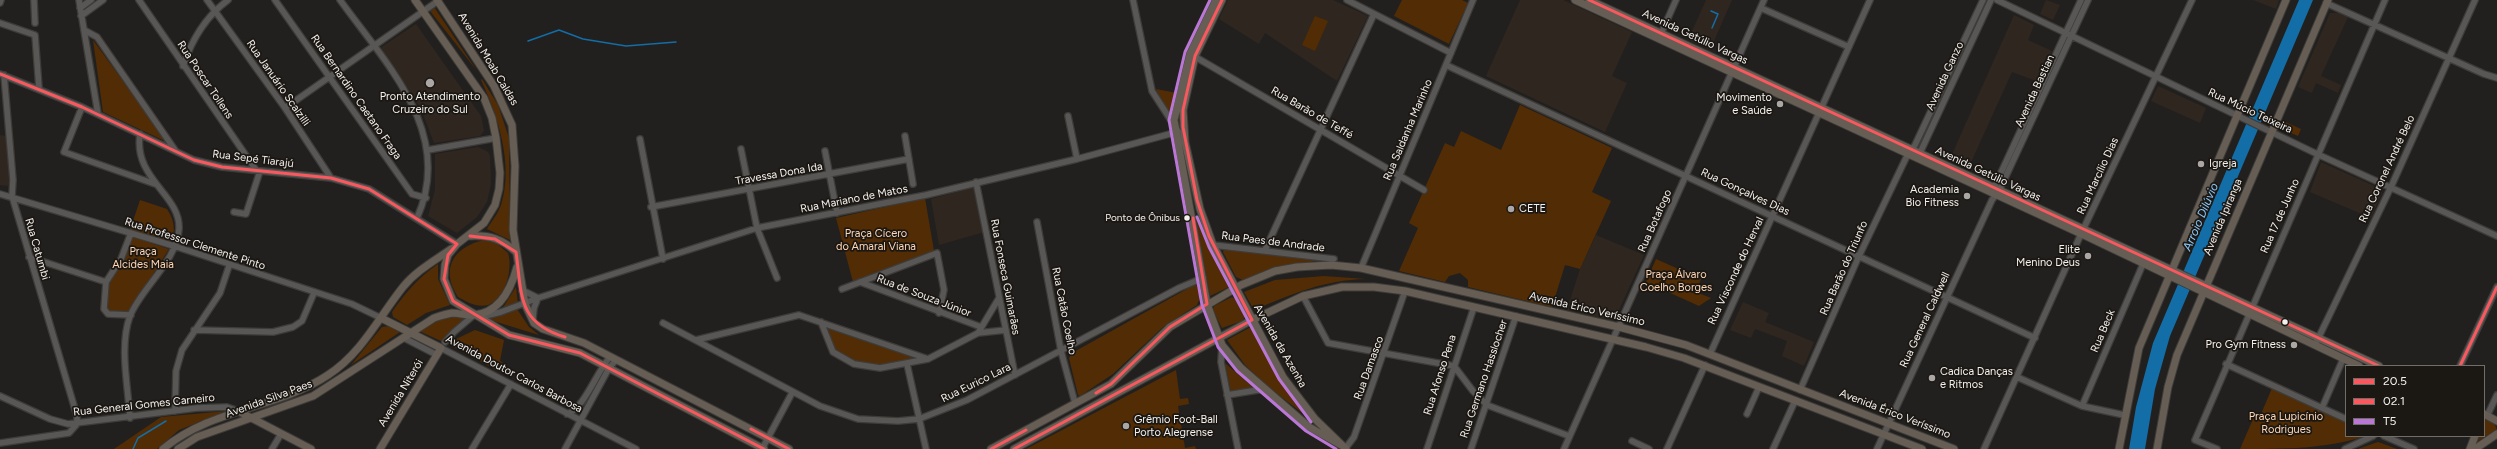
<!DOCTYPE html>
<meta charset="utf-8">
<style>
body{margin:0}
#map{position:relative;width:2497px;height:449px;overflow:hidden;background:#22201e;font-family:Figtree,sans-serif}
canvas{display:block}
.legend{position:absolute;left:2345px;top:365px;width:140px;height:72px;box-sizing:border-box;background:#1b1713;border:1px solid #716e6a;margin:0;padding:5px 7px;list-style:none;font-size:12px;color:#f3f0ed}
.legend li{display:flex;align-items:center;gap:8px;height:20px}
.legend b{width:20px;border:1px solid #716e6a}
</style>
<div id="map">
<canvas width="2497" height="449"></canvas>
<ul class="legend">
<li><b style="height:5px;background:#f8585e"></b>20.5</li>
<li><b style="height:5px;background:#f8585e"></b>02.1</li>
<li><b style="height:5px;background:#ba77d6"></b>T5</li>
</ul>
</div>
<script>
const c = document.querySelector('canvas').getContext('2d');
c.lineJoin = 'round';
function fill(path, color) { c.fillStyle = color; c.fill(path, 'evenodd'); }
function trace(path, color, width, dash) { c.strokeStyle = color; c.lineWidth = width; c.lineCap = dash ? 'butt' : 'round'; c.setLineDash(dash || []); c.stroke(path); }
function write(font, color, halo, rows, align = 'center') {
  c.font = font + ' Figtree,sans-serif'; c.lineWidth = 3.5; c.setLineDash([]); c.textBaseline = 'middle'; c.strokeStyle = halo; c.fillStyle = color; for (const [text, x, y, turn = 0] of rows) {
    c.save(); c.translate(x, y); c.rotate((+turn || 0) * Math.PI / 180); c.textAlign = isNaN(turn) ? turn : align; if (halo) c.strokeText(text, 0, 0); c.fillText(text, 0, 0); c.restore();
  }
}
fill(new Path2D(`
 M1228,0H1333L1368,16L1337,81L1265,33L1259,44L1219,19Z
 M1520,0H1563L1632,32L1612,76L1627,83L1605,132L1486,76Z
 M1706,0H1732L1710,50L1688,40Z
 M2046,0L2060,5L2053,20L2040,14Z
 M2253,0H2279L2276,9Z
 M2330,13H2339L2348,17L2321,76L2341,85L2338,93L2316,83L2312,93L2298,87Z
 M2014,15L2034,25L2028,40L2052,51L2039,82L2012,72L1968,169L1949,161Z
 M416,24L481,116L484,131L480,136L434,143L421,109L380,48Z
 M2158,86L2206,108L2200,123L2151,101Z
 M0,135L6,136L10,182L8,186L0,185Z
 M478,147L488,152L490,156L491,184L487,202L477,217L457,233L428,216L435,190V154Z
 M2321,162L2383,190L2371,218L2310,192Z
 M974,187L984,232L939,245L931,199Z
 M1596,235L1644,255L1614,321L1567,310L1580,269Z
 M1743,302L1769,313L1765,322L1814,342L1804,366L1782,356L1787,341L1755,329L1751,338L1730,330Z`), '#2f2620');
fill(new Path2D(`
 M1402,0H1462L1468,3L1449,44L1394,16Z
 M435,8L436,10L477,71L430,11Z
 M1315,16L1328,21L1315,51L1302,45Z
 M93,40L167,142L103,112Z
 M482,79L498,105L509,138L510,240L487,229C491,222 498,214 501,205C514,165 498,116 481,80Z
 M1156,89L1177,93L1171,120Z
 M1520,105L1612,148L1592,192L1611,201L1580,269L1565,265L1552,307L1468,287V280L1460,273L1449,276L1445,282L1399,271L1418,228L1409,223L1445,143L1454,147L1461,131L1501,150Z
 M2283,121L2301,129L2298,136L2280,128Z
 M925,198L934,251L853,282L836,218Z
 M140,200L167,209C175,221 175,230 172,244L130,230Z
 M1196,216L1231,286L1210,296L1195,219Z
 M132,237L169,249L129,312L106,311L108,283L125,258Z
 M484,240L495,242L508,253C513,269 506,298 488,305C477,308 467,302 458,297C440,269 453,247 484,240Z
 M1224,249L1321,260L1272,269L1243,280L1236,277L1223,252Z
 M1656,259L1701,279L1696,292L1711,298L1699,306L1646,282Z
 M438,264V279L450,305L426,313L407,325L393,317L392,312C406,292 418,278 438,264Z
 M1324,276L1366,279C1324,280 1292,294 1254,310L1244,292L1275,280Z
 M1196,284L1201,296L1197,305L1163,327L1113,374L1080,396L1078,395L1069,358L1072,353Z
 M516,287L518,304L502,309Z
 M1232,297L1237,300L1245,317L1242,321L1222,328L1213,310L1214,306Z
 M517,309L529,327L539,335L487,319Z
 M455,316H466L467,319L441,341L419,331L434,321Z
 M389,326L400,332L351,365L382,327Z
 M1251,327L1281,383L1314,422L1267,386L1245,365L1227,340Z
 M827,328L917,359L880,365L854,361L835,349Z
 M475,330L504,340L500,361L505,364L502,373L452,346L456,339Z
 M1225,363L1255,389V393L1232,398Z
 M1176,370L1180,399L1188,398L1189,404L1178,406L1185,448L1195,446L1196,449H1026Z
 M2272,388L2346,422V436H2366C2326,449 2283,449 2240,449L2256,412L2261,414Z
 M227,411L179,430L157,449H114L161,417Z
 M2484,418L2494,423L2497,430L2478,441V436H2484Z
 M2378,442L2397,449H2358Z`), '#522c04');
fill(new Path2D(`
 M2299,0H2313L2170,336L2155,389L2145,449H2129L2136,407L2153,343Z`), '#136da6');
trace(new Path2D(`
 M1711,11L1718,14L1712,28
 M528,41L559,30L583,39L626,46L676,42
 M133,449L138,438L166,421`), '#136da6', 1.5);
const minor = new Path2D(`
 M34,0L35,23
 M79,0L98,114
 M139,0L256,170
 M207,0L285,108L331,178
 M275,0L412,194L426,198
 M340,0C387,65 455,133 417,218
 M1133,0L1152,91L1185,142
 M1347,0L1451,53
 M1997,0L2317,154L2497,236
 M0,3L1,0
 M2326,3L2484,74L2497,78
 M80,8L91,0
 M1761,8L1849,47
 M81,16L103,0
 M0,23L35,35L39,88
 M84,30L97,37L175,150
 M1660,36L1676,0
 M1192,55L1424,190
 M1446,65L2035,338
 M183,66C192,39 205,17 228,0
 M0,74L82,107L194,160L222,167L331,178L369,189L457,244
 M82,107L64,152L155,184
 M285,108L438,1
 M1068,116L1077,159
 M905,136L913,184
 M640,139L663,259
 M741,149L757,228L777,278
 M428,150L496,138
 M825,151L837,213
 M1919,155L1991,0
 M976,182L1015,375
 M1993,190L2081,0
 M0,194L174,246L352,304L381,318
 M651,207L909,159
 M234,212L246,214L260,171
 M1037,222L1061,351L1075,403
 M1213,245L1334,259
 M1265,250L1374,14
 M29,257L106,282
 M1361,268L1473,0
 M860,282L981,327
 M842,289L937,253L944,290L939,313
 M522,290L538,298
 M1303,296L1328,343L1454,366L1473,391L1487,405L1569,436
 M131,315L108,314L104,309L106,282L121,259L131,233
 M533,318L534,308L538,298
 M821,322L833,352L854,364L880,368L928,359L978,333L999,298
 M663,323L820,406L858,419L898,421L919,419L967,400L1179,288L1203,278
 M194,330L273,332L293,327L302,321L314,293
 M978,333L1006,330
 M404,338L437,355
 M696,340L799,315L928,359
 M445,342L454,332L474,315L485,316L501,312L538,298L757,228L926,195L1077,159L1177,132
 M1222,345L1221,362L1238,449
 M2315,345L2391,187L2475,0
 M441,348L636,449
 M1710,354L1870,0
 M907,364L926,449
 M2226,364L2346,419
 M2460,366L2497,287
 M2017,377L2082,406L2124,415
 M1800,390L1859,256L1906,158L1915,145L1983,0
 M1227,395L1264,389
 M0,396L50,419L68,424L197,408L227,407L238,411
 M2082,406L2143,264
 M2322,408L2343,359
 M175,411L176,371L182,350L220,293L229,266
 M567,414C584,409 597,371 610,357
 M1747,414L1759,387
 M2487,416L2497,395
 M130,418C128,386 119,346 130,316C141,288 177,261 179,229C181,195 133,179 140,134
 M2384,436L2414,449
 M1632,441L1649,449
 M0,443L69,433L77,424V416L12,196L13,180L4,75
 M272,449L281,434
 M472,449L511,384
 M565,449L609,368L616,360
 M762,449L792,393
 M1345,449L1354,437L1405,291
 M1427,449L1474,307
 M1471,449L1516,316
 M1564,449L1764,0
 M1667,449L1705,365
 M1773,449L1795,401
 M1877,449L1992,200L1999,191L2088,0
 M1984,449L2081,234L2192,0
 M2217,449L2195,440L2385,0
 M2345,449L2373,436`);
const major = new Path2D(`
 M415,0L484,98L492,118L496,138L500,173L499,189L495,205L484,223L457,244L448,255L445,265L444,279L453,301L509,335L580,353L764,449
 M437,0L494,86L512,125L515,166L513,230L525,304L534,323L543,329L584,343L789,449
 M1216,0L1190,54L1174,120L1207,304L1222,345L1241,368L1309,427L1341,445
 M1222,0L1195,56L1183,110L1185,142L1200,209L1213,245L1283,377L1315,419L1346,449
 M1575,0L2086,236L2359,366
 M1589,0L2379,366
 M470,236C490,235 502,239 516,252
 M238,411L311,449
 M2484,414L2497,421
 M163,449C212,408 277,409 328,375C362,353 379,317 403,287C416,271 434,261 451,249
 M178,449L197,437L313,396L434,318C440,316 446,314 452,313C459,313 467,316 474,315C500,313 511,289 517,267
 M380,449L441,348L381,318
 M991,449L1111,384L1170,327L1241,285L1275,271L1297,267L1331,265L1361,268L1619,327L1686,345L1954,449
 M1014,449L1252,320L1303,296L1342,287H1374L1405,291L1646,347L1684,358L1922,449
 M2119,449L2139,348L2286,0
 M2157,449L2168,387L2177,355L2328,0
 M2470,449L2475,436
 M2475,449L2497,434`);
trace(minor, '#3d3c39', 8);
trace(major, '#3d3c39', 9);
trace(minor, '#595756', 5.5);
trace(major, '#665e54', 7);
trace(new Path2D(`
 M0,74L82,107L194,160L222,167L331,178L369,189L457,244L448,255L444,279L453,301L509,335L580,353L764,449
 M470,236L495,239L516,252C522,294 517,323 565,337
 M1096,393L1111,384L1170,327L1207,304L1193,218
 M751,429L789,449
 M991,449L1026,430
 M1014,449L1252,320L1209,236L1197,200L1183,127V110L1195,56L1222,0`), '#f8585e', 3);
trace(new Path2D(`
 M1589,0L2379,366
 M2460,366L2497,287`), '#f8585e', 3);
trace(new Path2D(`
 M1210,0L1185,52L1169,120L1202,305L1218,347L1237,371L1306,431L1336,449
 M1197,217L1209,247L1279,379L1311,422`), '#ba77d6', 3);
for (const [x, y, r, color] of [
 [430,83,5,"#aaa7a5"],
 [1780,104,4,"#aaa7a5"],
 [2201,164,4,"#aaa7a5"],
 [1967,196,4,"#aaa7a5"],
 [1511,209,4,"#aaa7a5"],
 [1187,218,3.5,"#f3f0ed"],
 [2088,256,4,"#aaa7a5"],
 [2285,322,3.5,"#f3f0ed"],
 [2294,345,4,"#aaa7a5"],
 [1932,378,4,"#aaa7a5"],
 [1126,426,4,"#aaa7a5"]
]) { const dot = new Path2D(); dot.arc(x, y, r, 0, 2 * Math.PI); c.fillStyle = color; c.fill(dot); trace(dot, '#1b1713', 1.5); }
write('10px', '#f3f0ed', '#1b1713', [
 ["Ponto de Ônibus",1180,218]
], 'right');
write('11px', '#f3f0ed', '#1b1713', [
 ["Avenida Getúlio Vargas",1695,37,25],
 ["Avenida Moab Caldas",488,59,59],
 ["Avenida Ganzo",1945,76,-65],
 ["Rua Poscar Tollens",205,80,56],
 ["Rua Januário Scalzilli",278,83,55],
 ["Avenida Bastian",2035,91,-65],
 ["Rua Bernardino Caetano Fraga",356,97,55],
 ["Rua Múcio Teixeira",2250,111,25],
 ["Rua Barão de Teffé",1312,113,30],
 ["Rua Saldanha Marinho",1408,130,-67],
 ["Rua Sepé Tiarajú",253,159,7],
 ["Rua Coronel André Belo",2387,169,-65],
 ["Travessa Dona Ida",779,174,-10],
 ["Avenida Getúlio Vargas",1988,174,25],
 ["Rua Marcílio Dias",2098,176,-65],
 ["Rua Gonçalves Dias",1745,192,25],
 ["Rua Mariano de Matos",854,199,-11],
 ["Rua 17 de Junho",2280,216,-66],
 ["Avenida Ipiranga",2223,217,-67],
 ["Rua Botafogo",1655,221,-66],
 ["Rua Paes de Andrade",1273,242,7],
 ["Rua Professor Clemente Pinto",195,244,18],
 ["Rua Catumbi",37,249,74],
 ["Rua Barão do Triunfo",1844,268,-66],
 ["Rua Visconde do Herval",1736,271,-65],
 ["Rua Fonseca Guimarães",1005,277,79],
 ["Rua de Souza Júnior",924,296,21],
 ["Avenida Érico Veríssimo",1587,309,13],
 ["Rua Catão Coelho",1064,311,79],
 ["Rua General Caldwell",1925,320,-65],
 ["Rua Beck",2103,331,-67],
 ["Avenida da Azenha",1280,346,60],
 ["Rua Damasco",1369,368,-70],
 ["Avenida Doutor Carlos Barbosa",514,374,28],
 ["Rua Afonso Pena",1440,375,-72],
 ["Rua Germano Hasslocher",1484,379,-71],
 ["Rua Eurico Lara",976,383,-26],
 ["Avenida Niterói",401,393,-59],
 ["Avenida Silva Paes",269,399,-20],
 ["Rua General Gomes Carneiro",144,405,-6],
 ["Avenida Érico Veríssimo",1895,414,21]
]);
write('11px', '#f3f0ed', '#1b1713', [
 ["Pronto Atendimento",430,97,"center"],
 ["Cruzeiro do Sul",430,110,"center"],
 ["Movimento",1772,98],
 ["e Saúde",1772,111],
 ["Igreja",2209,164,"left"],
 ["Academia",1959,190],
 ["Bio Fitness",1959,203],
 ["CETE",1519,209,"left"],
 ["Elite",2080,250],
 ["Menino Deus",2080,263],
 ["Pro Gym Fitness",2286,345],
 ["Cadica Danças",1940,372,"left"],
 ["e Ritmos",1940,385,"left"],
 ["Grêmio Foot-Ball",1134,420,"left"],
 ["Porto Alegrense",1134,433,"left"]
], 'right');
write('11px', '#ffd6b5', '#1b1713', [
 ["Praça Cícero",876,234],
 ["do Amaral Viana",876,247],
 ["Praça",143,252],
 ["Alcides Maia",143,265],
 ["Praça Álvaro",1676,275],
 ["Coelho Borges",1676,288],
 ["Praça Lupicínio",2286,417],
 ["Rodrigues",2286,430]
]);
write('italic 12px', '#8ac7f9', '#1b1713', [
 ["Arroio Dilúvio",2201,217,-67]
]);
</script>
